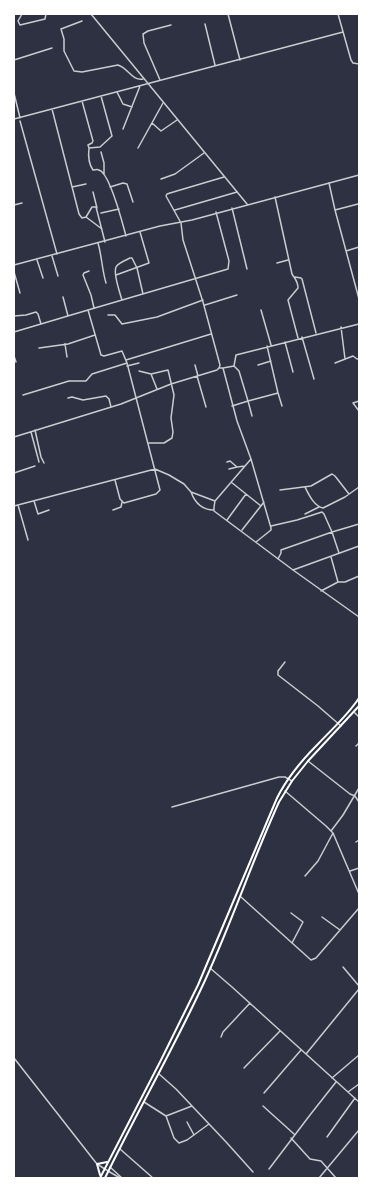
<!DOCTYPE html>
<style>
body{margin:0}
#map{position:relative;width:373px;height:1192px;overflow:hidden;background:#2d3142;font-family:Karla,sans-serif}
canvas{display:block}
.frame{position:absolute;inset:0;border:15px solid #fff;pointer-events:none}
</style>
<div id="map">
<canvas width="373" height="1192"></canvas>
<div class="frame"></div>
</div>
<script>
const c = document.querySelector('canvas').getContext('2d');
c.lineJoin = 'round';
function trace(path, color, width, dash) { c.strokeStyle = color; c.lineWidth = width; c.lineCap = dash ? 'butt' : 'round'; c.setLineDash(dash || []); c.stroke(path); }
trace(new Path2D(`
 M22,14L18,21L20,25L45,19L46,14
 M228,14L240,60
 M338,14L351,60L353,63L359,64
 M82,21L61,29L64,39V51L74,71L82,72L118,65C128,68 132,81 143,79
 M205,24L215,65
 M14,60L52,48
 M160,80L144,43L143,34L148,31L171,25
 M117,92L123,104L132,107
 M14,93L20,118
 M101,96L112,136L100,147L89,148C88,156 88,163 93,170C95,170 97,169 99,170C110,173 123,225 126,236
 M82,101L93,141L92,143L88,145L89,148
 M52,109L79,214L82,218L86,217L102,229
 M14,119L343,32
 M20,121L57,254
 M152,123L161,131L177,120
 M123,129L140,86
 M138,148L163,103
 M101,152L104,163V174
 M161,179L175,174L204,153
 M329,183L335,210L359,299
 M72,187L86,184
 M110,187L123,183L127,184L133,202
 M93,192L97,208
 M275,197L292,274C295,279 298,281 298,288L288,300L298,338
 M14,205L22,203
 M232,208L247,269
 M175,210L237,192
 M335,210L358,204
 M101,213L119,209
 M86,217L92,207H96L105,242
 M98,243C102,257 102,270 106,283
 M346,251L359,247
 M52,256L58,276
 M37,260L43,278
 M277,263L288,260
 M89,271L84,273L83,275L91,295L94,308
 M14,272L20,293
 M116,275L149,263L140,232
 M295,277L301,278L302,279L316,333
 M63,297L68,316
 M122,300C120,293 113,274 116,267C118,263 126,260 130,258H132L137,268L143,294
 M205,305L237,295
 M261,310L271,345
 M108,315H115L122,324L157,317L203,300
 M14,316L26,315L36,312L38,314L41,324
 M341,327L345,359
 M14,332L88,310
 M302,337L314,379
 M285,342L293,372
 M65,344L67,357
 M39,348L68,344L95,335
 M14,356L16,362
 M126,360L211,334
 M335,363L353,356L357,359H359
 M195,365L198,376
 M258,365L271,361
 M127,366L139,363
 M234,366L239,371L248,401L278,393L267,346
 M219,368L220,365L203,302L183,240L181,223L166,196L167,194L170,193L224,177
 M223,368L237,421L251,459L245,466L237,467L230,461L227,462
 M139,371L151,374L157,389
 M197,376L206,407
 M278,393L282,406
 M23,395L69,381H86L92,374L127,363L122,351L104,356L101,355L88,310L228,269L229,261L216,212
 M68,398L72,397L83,400L106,396L109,399L111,407
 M359,401L353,403L359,411
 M232,406L248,401L252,416
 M35,430L41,457L44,463
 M31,432L39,462
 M14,437L121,404L171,384L217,370L219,368H223L234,366L236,355L359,324
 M149,443H164L172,438L173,432L171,418L174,395L168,370L151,374
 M251,459L271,528V530L256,542
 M245,466L215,501L214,507V511L293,570L359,617
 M229,469L237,467
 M14,473L35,466
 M115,480L120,499L124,503L156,494L160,490L127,363
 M231,482L261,506
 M305,487C309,495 314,506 323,508L345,497L359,487
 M280,490L311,486L332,474L335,476L349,494
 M191,492C195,503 202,510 214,510
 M34,501L38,514L49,510
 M18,505L28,540
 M14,506L155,469L169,475L184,484L191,492L215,501
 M113,510L121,507L122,502
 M305,514L319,507
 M227,520L246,494
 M271,526L297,520L322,512L324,514L332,532L339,553
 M242,530L264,502
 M331,557L338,582
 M278,559L281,553V550L332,532L359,524
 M293,570L359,546
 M321,591L338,582H345L359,576
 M285,662L278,671V675L318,706L341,726
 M354,712L359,717
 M356,746L359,743
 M308,761L350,794L355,796L359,802
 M285,791L326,826L333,833L359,894
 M172,807L279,777H285L292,781
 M331,831L343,815L359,788
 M356,842L359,840
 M350,871L359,868
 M305,876L318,861L333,833
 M241,897L311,960L316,958L359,908
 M291,913L303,922L292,943
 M322,917L340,930
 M343,967L359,986
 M210,968L232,987L359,1102
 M221,1037L223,1032L250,1003
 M306,1054L359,989
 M244,1068L280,1031
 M159,1074L176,1089L227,1143L253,1172
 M332,1078L359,1055
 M348,1092L359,1084
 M264,1093L301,1050
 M144,1102L166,1116L192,1106
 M263,1106L294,1134
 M166,1116L174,1138L179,1143L187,1140L209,1124
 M187,1122L194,1135
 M327,1137L355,1098
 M291,1138L310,1159L321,1161L336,1178
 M120,1149L153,1178
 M110,1167L122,1178
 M269,1169L310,1115L336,1082
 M108,1171L120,1178
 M319,1178L359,1130`), '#caccd0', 1.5);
trace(new Path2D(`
 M91,14L247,204
 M14,265L160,226L192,220L359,175
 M14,1058L93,1159L97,1164L108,1171`), '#caccd0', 1.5);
trace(new Path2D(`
 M100,1175L97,1164L107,1162
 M100,1178L161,1060L198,985L277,798C287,778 302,760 318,744C332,729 348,715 359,698
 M105,1178C136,1114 171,1053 201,989C230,928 251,863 279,802L292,781L308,761L359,706`), '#fff', 2);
</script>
